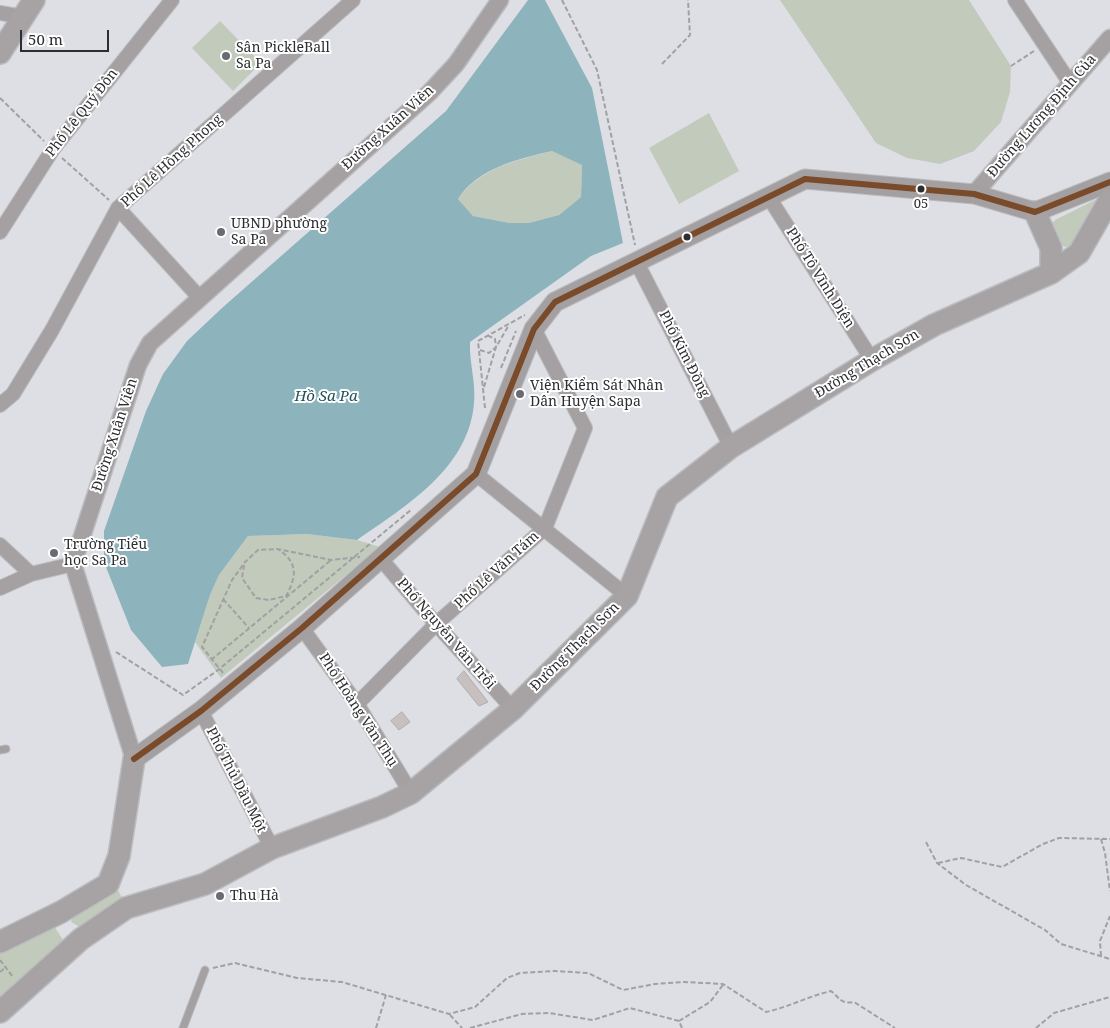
<!DOCTYPE html>
<meta charset="utf-8">
<style>
body{margin:0}
#map{position:relative;width:1110px;height:1028px;overflow:hidden;background:#dddfe4;font-family:"Noto Serif",serif}
canvas{display:block}
.scale{position:absolute;left:20px;top:30px;width:89px;height:22px;box-sizing:border-box;border:2px solid #2c2d31;border-top:0;padding-left:6px;font-size:15px;line-height:18px;white-space:nowrap;color:#2c2d31;-webkit-text-stroke:4px #fff;paint-order:stroke}
</style>
<div id="map">
<canvas width="1110" height="1028"></canvas>
<div class="scale">50 m</div>
</div>
<script>
const c = document.querySelector('canvas').getContext('2d');
c.lineJoin = 'round';
function fill(path, color) { c.fillStyle = color; c.fill(path, 'evenodd'); }
function trace(path, color, width, dash) { c.strokeStyle = color; c.lineWidth = width; c.lineCap = dash ? 'butt' : 'round'; c.setLineDash(dash || []); c.stroke(path); }
function write(font, color, halo, rows, align = 'center') {
  c.font = font + ' "Noto Serif",serif'; c.lineWidth = 4; c.setLineDash([]); c.textBaseline = 'middle'; c.strokeStyle = halo; c.fillStyle = color; for (const [text, x, y, turn = 0] of rows) {
    c.save(); c.translate(x, y); c.rotate((+turn || 0) * Math.PI / 180); c.textAlign = isNaN(turn) ? turn : align; if (halo) c.strokeText(text, 0, 0); c.fillText(text, 0, 0); c.restore();
  }
}
fill(new Path2D(`
 M780,0H969L1011,66L1010,92L1001,122L974,151L940,164L907,158L876,143Z
 M220,21L261,63L233,91L192,48Z
 M709,113L739,171L679,204L649,148Z
 M552,151L582,164L581,197L559,215L530,223H510L473,216L458,199C480,168 517,160 552,151Z
 M1099,198L1072,245L1065,247L1053,239L1050,226L1055,220Z
 M307,534L357,540L380,547L221,678L195,642L210,595L219,575L248,536Z
 M118,890L124,902L80,927L71,922L75,912Z
 M54,926L65,943L0,1006V948Z`), '#c2cabc');
fill(new Path2D(`
 M528,0H545L592,88L623,243L591,256L470,342C469,362 476,382 474,403C469,468 406,506 357,540L307,534L248,536L219,575L210,595L188,664L162,667L131,630L104,562V531L146,411L163,374L187,341L222,308L446,111ZM552,151L582,165L581,197L559,215L529,223H510L473,216L458,199C478,168 518,159 552,151Z`), '#8db4bc');
const building = new Path2D(`
 M464,671L488,702L479,706L457,679Z
 M402,712L410,722L399,730L391,721Z`);
fill(building, '#c8c0bf');
trace(building, '#adacae', 1);
const service = new Path2D(`
 M0,750L6,749
 M183,1028L205,970`);
const minor = new Path2D(`
 M1015,0L1070,83
 M0,13L23,17
 M768,196L872,360
 M118,208L199,297
 M0,232L53,149L172,0
 M636,261L731,447
 M0,405L13,394L52,330L118,208L353,0
 M476,474L627,596
 M0,545L31,574
 M381,559L436,624L513,709
 M0,588L31,574L73,564
 M302,628L357,704L411,793
 M357,704L436,624L545,528L585,428L534,329
 M201,711L272,848`);
const tertiary = new Path2D(`
 M974,194L1110,38
 M134,759L73,564L138,365L150,343L429,93L456,64L500,0`);
const secondary = new Path2D(`
 M134,759L201,711L302,628L476,474L534,329L555,302L805,179L974,194L1035,212L1110,182`);
const primary = new Path2D(`
 M0,53L34,0
 M1035,212L1051,248V273
 M0,942L61,912L108,884L119,856L134,759
 M0,1012L81,939L126,908L205,884L272,848L382,807L411,793L513,709L627,596L667,497L731,447L872,360L934,325L1051,273L1079,253L1110,199`);
trace(service, '#babcbf', 9);
trace(minor, '#babcbf', 16);
trace(tertiary, '#babcbf', 19);
trace(secondary, '#babcbf', 21);
trace(primary, '#babcbf', 24);
trace(new Path2D(`
 M562,0L597,70L635,245
 M662,64L690,35L688,0
 M1011,66L1034,51
 M0,98L44,141
 M62,158L109,200
 M480,350L489,353L496,347L495,339L487,335
 M501,368L516,331
 M484,387L496,347L509,325
 M485,408L478,341L525,315
 M244,565L242,578L256,598L269,600L286,596C296,578 299,563 279,550
 M223,599L249,628
 M116,652L183,695L218,670L412,509
 M211,660L331,560
 M223,673L202,647L232,580L245,562L258,550L277,549L331,560L360,557
 M1101,839L1105,853L1110,891
 M926,842L937,863L966,885L1045,930L1061,944L1110,959
 M938,863L961,858L1002,867L1043,844L1059,838L1110,839
 M1101,956L1100,941L1110,916
 M0,960L13,977
 M213,968L235,963L297,978L342,982L449,1014L475,1007L507,978L520,973L554,971L588,973L623,990L655,984L684,982L723,984L766,1012C789,1007 809,996 831,991C840,998 840,1004 854,1002L895,1028
 M0,972L6,967
 M450,1015L462,1028
 M679,1021L710,1002L723,985
 M376,1028L386,995
 M470,1028L522,1014L549,1013L593,1020L630,1008L679,1021L682,1028
 M1036,1028L1054,1013L1110,997`), '#a2a0a2', 2, [5, 2.5]);
trace(service, '#a5a0a1', 7);
trace(minor, '#a5a0a1', 14);
trace(tertiary, '#a5a0a1', 16);
trace(secondary, '#a49fa0', 19);
trace(primary, '#a7a3a4', 21);
trace(new Path2D(`
 M134,759L201,711L302,628L476,474L534,329L555,302L805,179L974,194L1035,212L1110,182`), '#7a4b2a', 6);
for (const [x, y, r, color] of [
 [226,56,5,"#6a6b70"],
 [921,189,4.5,"#2c2d31"],
 [221,232,5,"#6a6b70"],
 [687,237,4.5,"#2c2d31"],
 [520,394,5,"#6a6b70"],
 [54,553,5,"#6a6b70"],
 [220,896,5,"#6a6b70"]
]) { const dot = new Path2D(); dot.arc(x, y, r, 0, 2 * Math.PI); c.fillStyle = color; c.fill(dot); trace(dot, '#fff', 2); }
write('13px', '#2c2d31', '#fff', [
 ["05",921,204]
]);
write('14px', '#2c2d31', '#fff', [
 ["Sân PickleBall",236,48],
 ["Sa Pa",236,64],
 ["UBND phường",231,224],
 ["Sa Pa",231,240],
 ["Viện Kiểm Sát Nhân",530,386],
 ["Dân Huyện Sapa",530,402],
 ["Trường Tiểu",64,545],
 ["học Sa Pa",64,561],
 ["Thu Hà",230,896]
], 'left');
write('14px', '#2c2d31', '#fff', [
 ["Phố Lê Quý Đôn",82,113,-52],
 ["Đường Lương Định Của",1042,116,-49],
 ["Đường Xuân Viên",388,128,-42],
 ["Phố Lê Hồng Phong",172,161,-42],
 ["Phố Tô Vĩnh Diện",820,278,58],
 ["Phố Kim Đồng",684,354,63],
 ["Đường Thạch Sơn",867,364,-31],
 ["Đường Xuân Viên",115,435,-72],
 ["Phố Lê Văn Tám",497,570,-42],
 ["Phố Nguyễn Văn Trỗi",446,634,49],
 ["Đường Thạch Sơn",575,647,-45],
 ["Phố Hoàng Văn Thụ",358,710,57],
 ["Phố Thủ Dầu Một",236,780,63]
]);
write('italic 15px', '#21525a', '#fff', [
 ["Hồ Sa Pa",326,397]
]);
</script>
